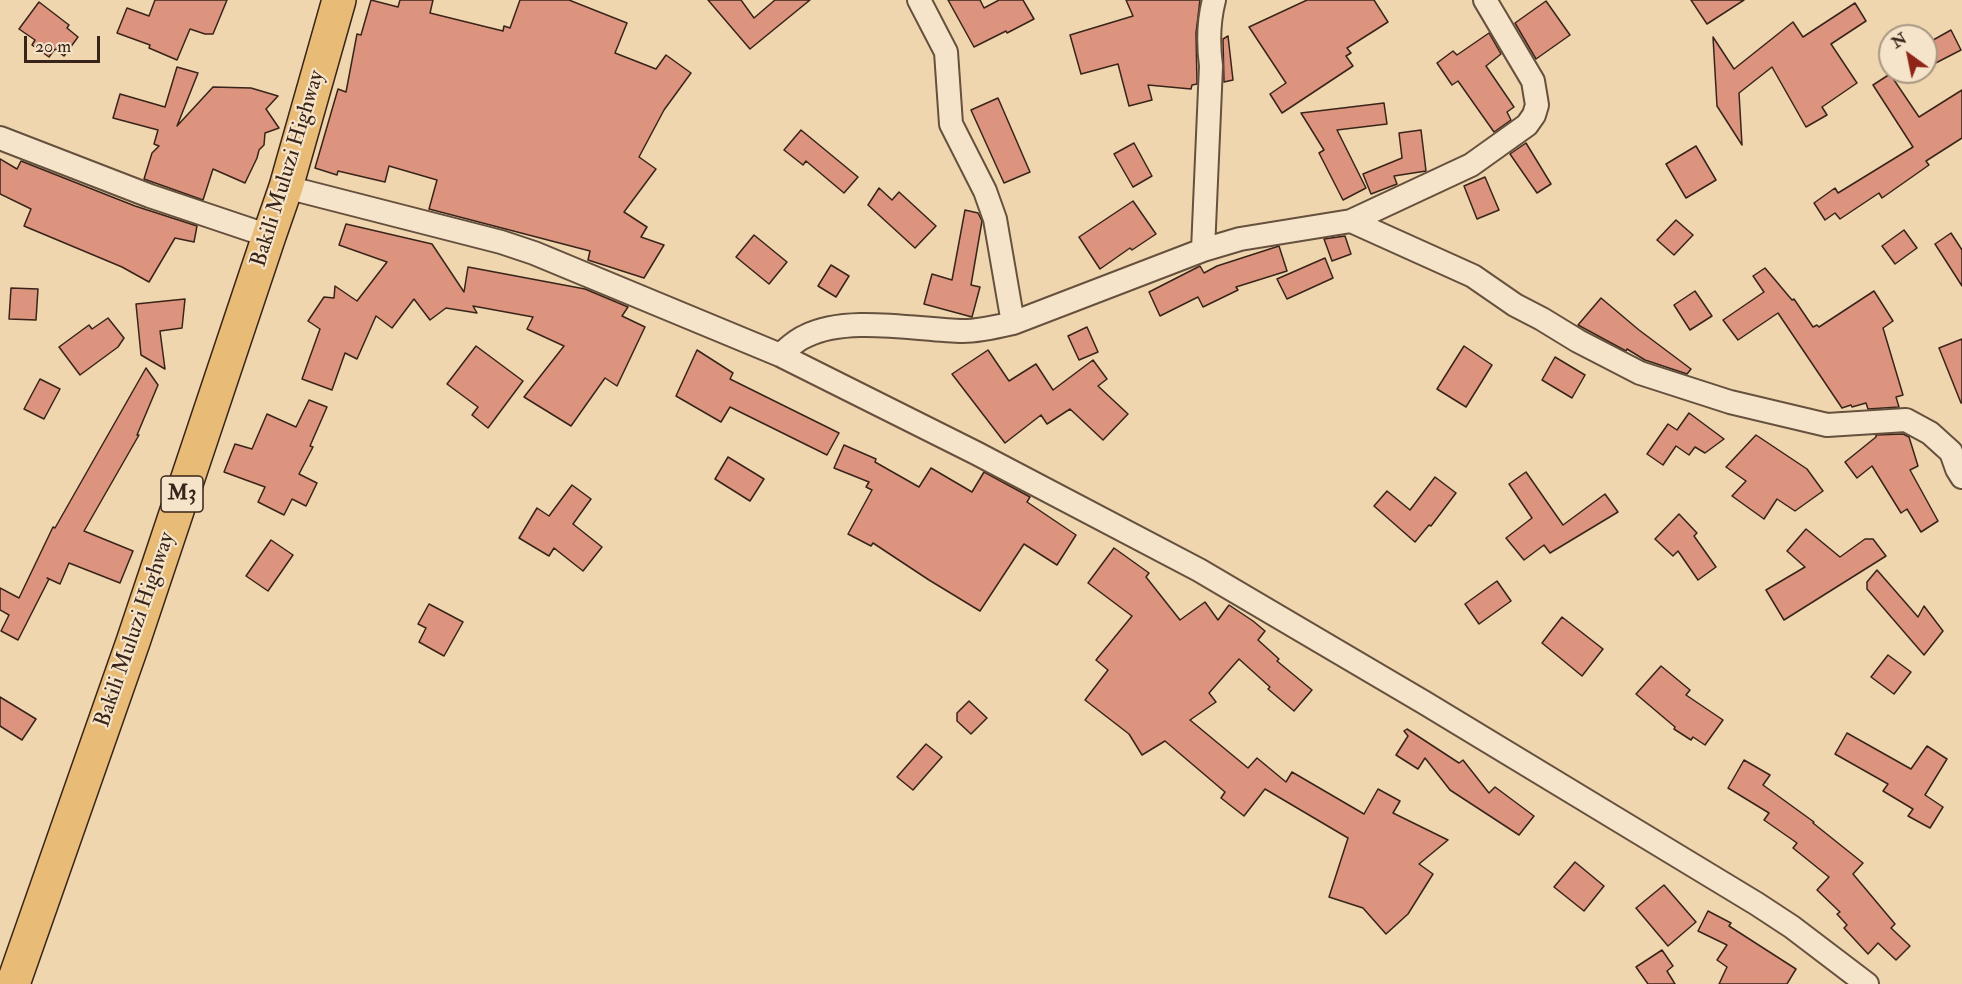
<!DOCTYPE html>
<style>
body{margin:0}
#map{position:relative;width:1962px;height:984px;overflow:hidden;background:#efd6ae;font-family:"IM FELL Double Pica",serif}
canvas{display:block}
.north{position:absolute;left:1878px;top:24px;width:60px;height:60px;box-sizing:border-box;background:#f5e4ca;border:2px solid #a99783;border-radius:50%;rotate:327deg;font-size:16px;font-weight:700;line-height:24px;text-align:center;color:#382419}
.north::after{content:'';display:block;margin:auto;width:21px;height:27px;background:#8f2418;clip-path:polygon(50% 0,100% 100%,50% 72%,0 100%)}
.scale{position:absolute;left:24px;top:36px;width:76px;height:27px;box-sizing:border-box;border:3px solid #382419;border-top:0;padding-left:8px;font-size:18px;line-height:21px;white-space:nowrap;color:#382419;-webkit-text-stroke:4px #f5e4ca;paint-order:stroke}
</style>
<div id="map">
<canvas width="1962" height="984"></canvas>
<div class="north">N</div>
<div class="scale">20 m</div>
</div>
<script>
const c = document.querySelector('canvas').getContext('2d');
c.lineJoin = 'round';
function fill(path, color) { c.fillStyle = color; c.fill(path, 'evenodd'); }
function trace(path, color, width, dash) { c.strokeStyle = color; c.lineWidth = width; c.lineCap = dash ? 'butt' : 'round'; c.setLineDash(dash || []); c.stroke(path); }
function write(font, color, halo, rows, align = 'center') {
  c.font = font + ' "IM FELL Double Pica",serif'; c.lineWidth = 4.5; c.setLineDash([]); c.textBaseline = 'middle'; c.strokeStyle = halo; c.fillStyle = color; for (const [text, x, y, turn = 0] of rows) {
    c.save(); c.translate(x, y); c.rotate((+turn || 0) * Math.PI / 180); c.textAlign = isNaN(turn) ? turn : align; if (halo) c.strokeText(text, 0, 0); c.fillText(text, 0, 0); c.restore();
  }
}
const building = new Path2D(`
 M155,0H227L213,34H205L190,29L177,60L149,48L150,45L117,33L127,8L149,16Z
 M371,0L398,7L400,0H433L430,13L503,31L504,26L510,28L520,0H569L627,23L615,53L656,69L666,55L691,73L664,110L639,157L656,169L624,212L647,227L641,237L664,245L644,278L588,260L590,251L429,209L437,180L389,166L385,182L338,171L337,175L315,168L338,89L346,92L357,34L361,35Z
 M708,0H741L754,18L775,0H810L750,49Z
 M948,0H980L984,8L999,0H1023L1034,19L1007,33L1006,31L974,47Z
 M1126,0H1200L1196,33L1197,84L1192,85L1191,89L1148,85L1152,100L1129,106L1118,64L1081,74L1070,35L1133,16Z
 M1307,0H1374L1388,22L1347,48L1351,53L1346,56L1353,66L1282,113L1270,94L1286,83L1249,27Z
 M1691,0H1744L1707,24Z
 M1546,1L1570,35L1536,59L1515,23Z
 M39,2L69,25L67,28L78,37L64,56L55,49L49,57L32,45L35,40L19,29Z
 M1855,3L1866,21L1831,44L1857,83L1822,107L1827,115L1806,127L1772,67L1739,93L1742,145L1717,106L1713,37L1734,69L1793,22L1803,37Z
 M1951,30L1961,50L1926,68V44Z
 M1489,33L1501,54L1486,66L1514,107L1507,112L1511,120L1494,132L1458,81L1452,85L1437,63L1453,51L1457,55Z
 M1228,36L1233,80L1224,82L1223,39Z
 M177,67L198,73L177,126L213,87L251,88L278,96L266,109L279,128L265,133L264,145L259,150L257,158L245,183L213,169L203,200L144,179L152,153L159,146L154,144L158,130L113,118L120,94L165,107Z
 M1890,74L1919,117L1962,90V138L1926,161L1929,165L1882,198L1879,193L1840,219L1835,213L1825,220L1814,203L1835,188L1838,193L1913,147L1873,85Z
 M998,98L1030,172L1004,183L971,110Z
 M1384,103L1387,124L1337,130L1366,188L1343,200L1319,153L1324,150L1301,113Z
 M801,130L858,177L844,193L806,161L803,165L784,150Z
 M1421,130L1426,171L1394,176L1397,184L1371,194L1363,174L1402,158L1399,133Z
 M1134,143L1152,176L1133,187L1114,154Z
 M1526,143L1551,184L1537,193L1510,154Z
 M1696,146L1716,180L1686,198L1666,164Z
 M0,159L17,169L21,161L135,206L197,226L194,242L175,238L149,282L122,267L24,226L31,209L0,194Z
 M1485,177L1499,210L1477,219L1464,186Z
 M879,188L892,200L899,192L936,226L915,248L868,205Z
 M1133,201L1156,234L1132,250L1130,248L1100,269L1079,237Z
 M965,210L978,213L982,221L971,285L980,287L972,317L924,304L932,274L952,280Z
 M1676,220L1693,235L1674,255L1657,240Z
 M346,224L432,244L464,292L468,267L585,289L628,307L622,316L645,327L617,386L605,378L571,426L524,397L564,346L527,329L533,317L473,306L477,313L446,308L430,320L414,299L392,328L376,316L357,359L345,353L332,390L302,379L320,329L308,321L324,297L334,298L335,286L357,301L387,262L339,245Z
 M1904,230L1917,248L1895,264L1882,246Z
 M1951,233L1962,250V286L1935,244Z
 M754,235L787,262L769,284L736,257Z
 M1345,236L1351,254L1332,261L1324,239Z
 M1279,246L1287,271L1236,287L1238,290L1203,307L1198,297L1160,316L1149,292L1200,266L1204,273L1217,266Z
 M1325,258L1333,278L1287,299L1277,279Z
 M831,265L849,276L836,297L818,286Z
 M1765,268L1792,300L1794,299L1813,327L1817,325L1819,327L1874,291L1893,321L1883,328L1903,395L1896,397L1899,407L1868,409L1866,403L1852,407L1851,405L1842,408L1778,313L1738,340L1723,320L1764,292L1753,276Z
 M11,288L38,289L36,320L9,319Z
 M1695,291L1712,316L1690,330L1674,305Z
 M1601,298L1639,330L1691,369L1687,374L1645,360L1627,349L1626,351L1578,325Z
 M185,299L182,328L160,331L165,369L141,355L136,304Z
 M108,318L124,338L118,347L80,375L59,347L89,325L92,329Z
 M1087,327L1098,352L1079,360L1068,336Z
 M1962,339V403H1961L1939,348Z
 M476,346L523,381L488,428L472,415L478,407L447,384Z
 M1464,346L1492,365L1466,407L1437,389Z
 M697,350L733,373L730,379L839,433L827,455L730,407L721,422L676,396Z
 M988,350L1009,381L1036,364L1053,390L1093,360L1107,379L1098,386L1128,414L1103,440L1070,409L1047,424L1041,415L1005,443L952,374Z
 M1555,357L1585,375L1572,398L1542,380Z
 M146,368L158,385L137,435H139L84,531L133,551L120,583L69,563L60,584L47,578L49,579L18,640L1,631L9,615L0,610V588L19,598L53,527L55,528Z
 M40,379L60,389L44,419L24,409Z
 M309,400L327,407L310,446L313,447L299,474L317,483L306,506L292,499L284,515L258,502L265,487L224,472L235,444L252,449L267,414L296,427Z
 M1689,413L1724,439L1705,453L1695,447L1689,455L1676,446L1663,465L1647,454L1668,424L1677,430Z
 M1903,434L1909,437L1918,466L1910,470L1938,521L1921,532L1907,509L1901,513L1872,466L1857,478L1845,462L1876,437V435Z
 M1756,435L1807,469L1823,491L1795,511L1777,499L1764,519L1732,496L1746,481L1726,467Z
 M844,445L876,459L875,462L919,487L931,468L972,492L984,472L1030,497L1027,502L1076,535L1057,565L1024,544L980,611L929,580L873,543L871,546L848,534L872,490L866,487L869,482L834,468Z
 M728,457L764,479L750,501L715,479Z
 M1526,472L1563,525L1605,494L1618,512L1550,553L1544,545L1524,560L1506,538L1532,518L1509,484Z
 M1435,477L1456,493L1431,526L1429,525L1415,542L1374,506L1387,491L1410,510Z
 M572,485L591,499L573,524L602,547L583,571L554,548L549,556L519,538L537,508L549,516Z
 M1679,514L1697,533L1694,536L1716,567L1698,580L1678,551L1673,556L1655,539Z
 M1806,529L1840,557L1865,539H1873L1886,556L1784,620L1766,590L1805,567L1787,551Z
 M271,540L293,555L268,591L246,576Z
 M1114,548L1149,573L1146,577L1180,620L1205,602L1218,620L1229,605L1253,621L1265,631L1258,640L1279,659L1277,661L1312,690L1294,711L1268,689L1270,687L1239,659L1209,693L1216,702L1190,720L1248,768L1257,758L1286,782L1292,772L1364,814L1378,789L1400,801L1393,813L1448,840L1419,864L1433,874L1408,914L1386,934L1363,908L1329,897L1348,838L1265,789L1244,816L1221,798L1225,792L1165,741L1142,755L1129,734L1085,700L1108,670L1096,660L1132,616L1088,583Z
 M1877,570L1918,617L1924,606L1943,631L1924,655L1867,589V582Z
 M1497,581L1511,601L1479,624L1465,604Z
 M429,604L463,622L444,656L419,642L426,628L418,624Z
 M1562,617L1603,649L1582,676L1542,643Z
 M1888,655L1911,672L1894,694L1871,677Z
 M1661,666L1690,690L1686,695L1723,720L1705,745L1693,737L1691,740L1674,729L1675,727L1636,694Z
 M0,697L36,719L22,740L0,726Z
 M969,701L987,718L971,734L957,721V713Z
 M1407,729L1459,763L1463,760L1489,793L1495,787L1534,816L1519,835L1450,790L1425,758L1418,769L1396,755L1408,736L1404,731Z
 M1847,733L1911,769L1927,746L1947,759L1925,795L1943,807L1930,828L1908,816L1913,809L1883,791L1888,784L1835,754Z
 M926,744L942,757L913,790L897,777Z
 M1744,760L1770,775L1763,785L1814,822L1813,823L1863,863L1853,874L1895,924L1891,928L1910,946L1896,960L1878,943L1868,954L1844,928L1847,925L1837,914L1840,912L1817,890L1829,877L1793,848L1797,843L1764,820L1769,813L1728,788Z
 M1575,862L1604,886L1584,911L1554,887Z
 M1664,885L1696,922L1668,946L1636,908Z
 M1708,911L1731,923L1729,926L1796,969L1787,984H1719L1727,967L1717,960L1727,945L1698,931Z
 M1662,950L1673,966L1667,971L1675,984H1648L1636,967Z`);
fill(building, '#dc947f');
trace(building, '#382419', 1.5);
const street = new Path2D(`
 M919,0L946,52L951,124L985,191L995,219L1013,323
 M0,138L150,196L269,236
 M286,187L501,242L534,253L780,355L976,453L1199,570L1425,703L1757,904L1792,927L1867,984
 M1351,221L1473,276L1515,305L1542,319L1578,341L1640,373L1730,402L1827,425L1906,420L1930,433L1951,452L1957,469L1962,477
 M1203,250L1211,66C1208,43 1208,23 1214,0
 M780,355C788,348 796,340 806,336C847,315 917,330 963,331C980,331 996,327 1013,323L1203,250L1240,239L1351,221L1471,165L1527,125L1534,115L1537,105L1533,81L1485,0`);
const highway = new Path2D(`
 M13,984L133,642L269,236L286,187L339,0`);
trace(street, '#66503e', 26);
trace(highway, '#382419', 36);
trace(street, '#f5e4ca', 22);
trace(highway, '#e8bb77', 33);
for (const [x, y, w] of [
 [182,494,42]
]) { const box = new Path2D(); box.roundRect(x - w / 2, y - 18, w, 36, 4.5); c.fillStyle = '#f5e4ca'; c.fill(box); trace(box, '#382419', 1.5); }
write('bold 21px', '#382419', null, [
 ["M3",182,494]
]);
write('22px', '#382419', '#f5e4ca', [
 ["Bakili Muluzi Highway",289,169,-73],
 ["Bakili Muluzi Highway",136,630,-71]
]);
</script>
